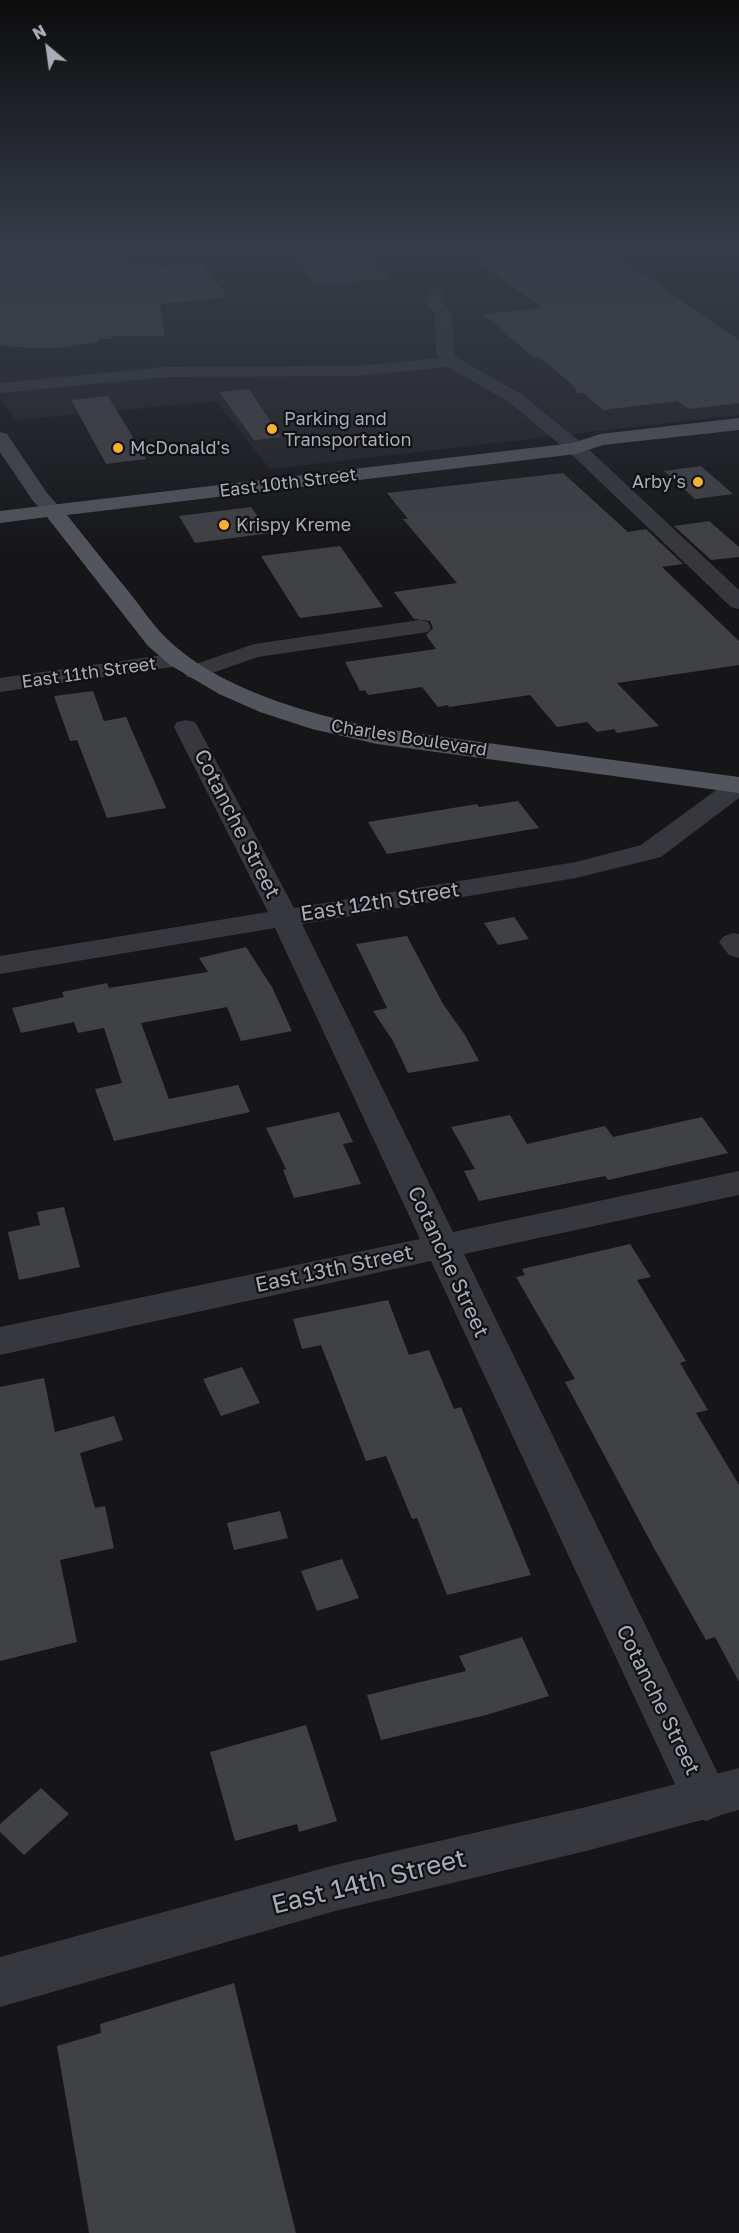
<!DOCTYPE html>
<style>
body{margin:0}
#map{position:relative;width:739px;height:2233px;overflow:hidden;background:#161618;font-family:"Golos Text",sans-serif}
canvas{display:block}
.north{position:absolute;left:18px;top:18px;width:60px;height:60px;-webkit-text-stroke:4px #111113;paint-order:stroke;rotate:331deg;font-size:16px;font-weight:700;line-height:24px;text-align:center;color:#a8adb8}
.north::after{content:'';display:block;margin:auto;width:21px;height:27px;background:#a8adb8;clip-path:polygon(50% 0,100% 100%,50% 72%,0 100%)}
</style>
<div id="map">
<canvas width="739" height="2233"></canvas>
<div class="north">N</div>
</div>
<script>
const c = document.querySelector('canvas').getContext('2d');
c.lineJoin = 'round';
function fill(path, color) { c.fillStyle = color; c.fill(path, 'evenodd'); }
function trace(path, color, width, dash) { c.strokeStyle = color; c.lineWidth = width; c.lineCap = dash ? 'butt' : 'round'; c.setLineDash(dash || []); c.stroke(path); }
function write(font, color, halo, rows, align = 'center') {
  c.font = font + ' "Golos Text",sans-serif'; c.lineWidth = 4.5; c.setLineDash([]); c.textBaseline = 'middle'; c.strokeStyle = halo; c.fillStyle = color; for (const [text, x, y, turn = 0] of rows) {
    c.save(); c.translate(x, y); c.rotate((+turn || 0) * Math.PI / 180); c.textAlign = isNaN(turn) ? turn : align; if (halo) c.strokeText(text, 0, 0); c.fillText(text, 0, 0); c.restore();
  }
}
fill(new Path2D(`
 M53,248H739V415L270,469L216,401L16,420L0,398V257L46,253Z`), '#222225');
fill(new Path2D(`
 M286,248H359L390,279L316,284Z
 M562,248H605L739,340V403L689,409L677,401L603,410L583,393H577L574,386L539,357L534,358L483,314L543,308L475,260L517,254H565Z
 M40,256H124L130,263H151L163,267L202,264L228,297L160,304L165,336H113L111,339H99L98,342L56,348H29L0,345V261H25L27,257Z
 M249,389L281,437L254,440L219,392Z
 M108,396L146,459L106,464L71,400Z
 M701,466L733,494L695,499L664,471Z
 M563,473L628,532L646,529L683,564L662,567L739,641V665L617,683L659,726L617,733L614,729L597,732L587,722L557,727L530,695L449,707L448,705L438,707L422,687L368,695L365,690L360,691L345,662L436,649L426,635L433,628L430,621L414,619L394,592L457,583L403,519H408L387,493Z
 M251,507L270,533L195,543L179,516Z
 M709,521L739,547V557L711,560L674,526Z
 M340,546L383,607L300,618L261,556Z
 M93,691L104,721L126,717L166,808L107,818L77,740L70,741L54,696Z
 M518,801L539,828L387,854L368,822L477,804L479,807Z
 M514,917L529,939L498,945L484,923Z
 M407,936L443,1004L465,1035L479,1061L408,1073L393,1041L373,1011L387,1008L356,944Z
 M246,947L272,987L292,1031L241,1041L227,1007L141,1023L169,1099L238,1085L250,1112L114,1141L95,1089L122,1083L104,1028L78,1033L74,1022L21,1033L12,1008L64,997L62,992L107,983L109,988L208,972L199,958Z
 M339,1112L353,1142L343,1144L361,1184L294,1198L283,1170L286,1169L266,1128Z
 M510,1115L527,1144L605,1126L613,1137L702,1117L728,1153L608,1180L605,1176L479,1201L464,1171L475,1169L451,1127Z
 M64,1207L80,1267L19,1280L8,1232L40,1225L37,1212Z
 M630,1244L651,1277L637,1280L686,1361L680,1363L708,1410L696,1413L739,1485V1682L715,1637L706,1640L655,1550L565,1382L575,1379L516,1277L525,1275L522,1269Z
 M388,1300L409,1355L429,1350L454,1409L461,1407L531,1575L447,1595L417,1518L412,1519L386,1456L366,1461L321,1345L302,1349L293,1319Z
 M242,1367L260,1403L221,1416L203,1379Z
 M44,1378L55,1432L114,1416L123,1440L80,1453L95,1508L105,1506L114,1548L60,1560L77,1642L0,1661V1387Z
 M280,1511L288,1538L234,1550L227,1523Z
 M342,1559L359,1598L317,1611L301,1571Z
 M522,1637L549,1696L486,1715L381,1740L367,1695L466,1671L459,1656Z
 M306,1725L337,1821L299,1832L297,1824L235,1841L210,1752Z
 M41,1788L69,1814L24,1855L0,1832V1824Z
 M234,1983L296,2233H89L57,2046L101,2033L100,2024Z`), '#404145');
fill(new Path2D(`
 M0,248H58L51,252L0,257Z
 M437,288L445,293L443,303L451,312L452,317L454,353L457,358L521,394L583,444L739,590V609L731,607L569,452L509,402L448,367L357,376L167,377L0,393V383L167,367L357,366L440,358L436,353L435,313L427,304L429,293Z
 M420,620L428,622L431,627L428,632L258,657L195,679L187,677L183,672L187,667L254,644Z
 M178,653L186,655L190,660L186,665L0,692V678Z
 M186,720L195,722L198,727L294,908L576,862L641,845L730,780L739,778V798L661,857L576,878L302,924L453,1232L739,1171V1195L464,1254L723,1784L730,1799L723,1814L706,1821L689,1814L431,1261L0,1355V1327L420,1239L275,928L0,974V956L268,912L174,727L177,722Z
 M734,933L739,934V958L729,955L719,942L724,936Z`), '#37383d');
fill(new Path2D(`
 M739,1768V1810L586,1851L335,1911L0,2007V1957L335,1865L586,1807Z`), '#37383d');
fill(new Path2D(`
 M0,432L7,434L47,493L63,511L60,515H46L33,501L0,452Z`), '#45474d');
fill(new Path2D(`
 M739,418V430L603,445L576,454L67,515C89,543 111,570 133,597C143,610 153,625 165,637C216,688 308,714 377,728L739,777V793L377,744L312,729L260,712L219,694L170,665L148,646L47,517L0,523V511L573,443L600,434Z`), '#53555c');
const sky = c.createLinearGradient(0, 0, 0, 560);
sky.addColorStop(0, '#0c0c0d');
sky.addColorStop(0.44, '#363c48');
sky.addColorStop(1, '#363c4800');
c.fillStyle = sky;
c.fillRect(0, 0, 739, 560);
for (const [x, y, r, color] of [
 [272,429,6,"#f2b134"],
 [118,448,6,"#f2b134"],
 [698,482,6,"#f2b134"],
 [224,525,6,"#f2b134"]
]) { const dot = new Path2D(); dot.arc(x, y, r, 0, 2 * Math.PI); c.fillStyle = color; c.fill(dot); trace(dot, '#111113', 2); }
write('18px', '#a8adb8', '#111113', [
 ["Parking and",284,419],
 ["Transportation",284,440],
 ["McDonald's",130,448],
 ["Arby's",686,482,"right"],
 ["Krispy Kreme",236,525]
], 'left');
write('18px', '#a8adb8', '#111113', [
 ["East 10th Street",288,483,-7],
 ["East 11th Street",89,673,-8],
 ["Charles Boulevard",409,738,9]
]);
write('21px', '#a8adb8', '#111113', [
 ["Cotanche Street",237,824,63],
 ["East 12th Street",380,902,-9],
 ["Cotanche Street",448,1262,65],
 ["East 13th Street",334,1269,-12],
 ["Cotanche Street",658,1700,64]
]);
write('26px', '#a8adb8', '#111113', [
 ["East 14th Street",369,1882,-14]
]);
</script>
